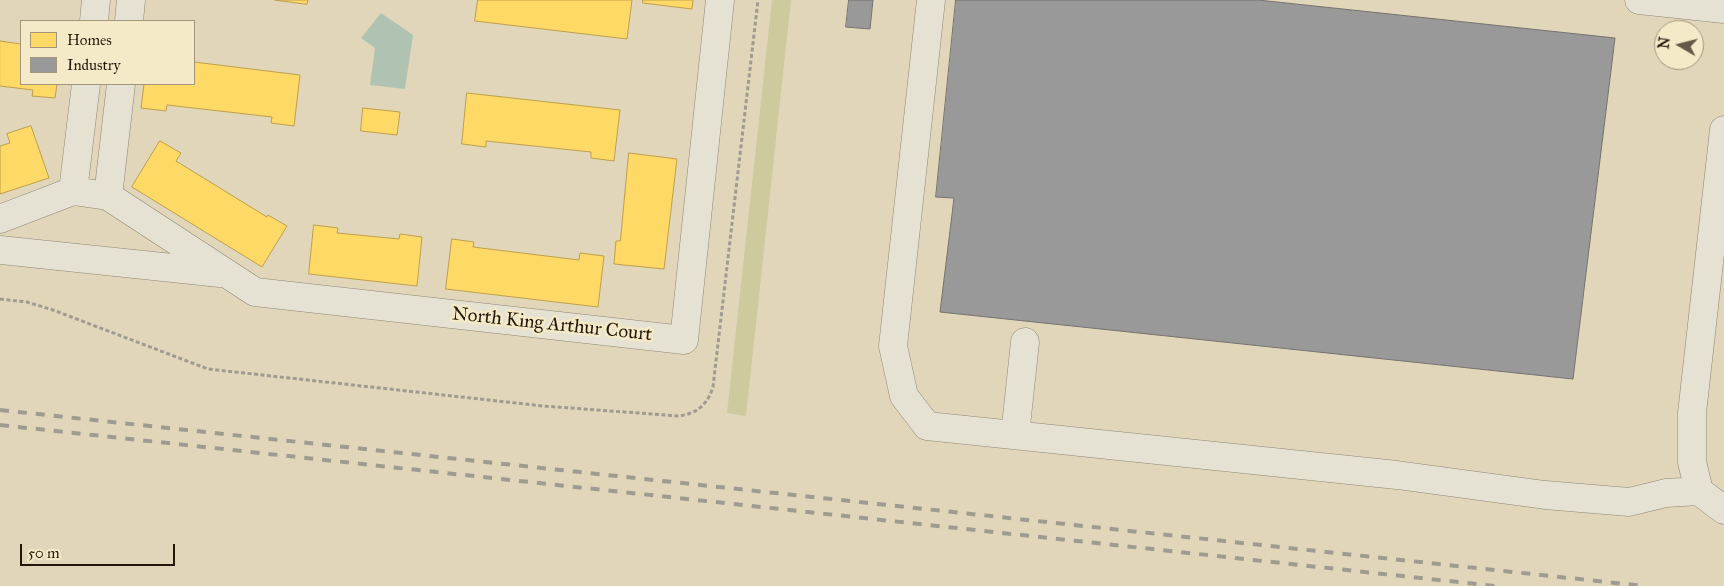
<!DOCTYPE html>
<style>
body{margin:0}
#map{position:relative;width:1724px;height:586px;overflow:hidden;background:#e1d6ba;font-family:"IM FELL Great Primer",serif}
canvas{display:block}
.legend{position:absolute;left:20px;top:20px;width:175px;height:65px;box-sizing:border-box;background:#f5eac8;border:1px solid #a1967c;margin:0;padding:6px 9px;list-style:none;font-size:15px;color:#231709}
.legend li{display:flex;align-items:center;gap:10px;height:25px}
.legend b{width:25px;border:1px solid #a1967c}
.north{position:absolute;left:1654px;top:20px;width:50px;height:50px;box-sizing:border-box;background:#f5eac8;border:1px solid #a1967c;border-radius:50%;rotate:278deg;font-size:14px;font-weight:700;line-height:20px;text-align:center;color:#231709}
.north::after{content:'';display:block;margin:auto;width:18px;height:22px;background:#665a47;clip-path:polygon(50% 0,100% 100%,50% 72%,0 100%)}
.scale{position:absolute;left:20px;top:544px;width:155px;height:22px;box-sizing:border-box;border:2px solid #231709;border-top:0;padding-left:6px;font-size:15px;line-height:18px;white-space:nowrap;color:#231709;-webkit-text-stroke:4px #f5eac8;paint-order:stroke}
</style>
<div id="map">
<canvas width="1724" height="586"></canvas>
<ul class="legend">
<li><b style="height:14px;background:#ffd966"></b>Homes</li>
<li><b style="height:14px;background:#999"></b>Industry</li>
</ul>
<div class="north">N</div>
<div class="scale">50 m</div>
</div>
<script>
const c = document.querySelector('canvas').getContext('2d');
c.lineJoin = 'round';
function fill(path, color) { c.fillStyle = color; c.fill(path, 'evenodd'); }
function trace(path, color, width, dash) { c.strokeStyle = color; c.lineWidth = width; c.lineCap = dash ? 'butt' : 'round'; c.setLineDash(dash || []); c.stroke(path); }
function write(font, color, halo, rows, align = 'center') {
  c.font = font + ' "IM FELL Great Primer",serif'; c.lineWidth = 5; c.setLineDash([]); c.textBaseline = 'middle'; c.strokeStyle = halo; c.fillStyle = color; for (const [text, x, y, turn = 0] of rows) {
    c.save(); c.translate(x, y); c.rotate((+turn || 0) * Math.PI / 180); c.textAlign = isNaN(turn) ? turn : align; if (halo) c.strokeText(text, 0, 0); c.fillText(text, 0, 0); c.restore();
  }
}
fill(new Path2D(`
 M772,0H791L746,416L727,413Z`), '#ceca9d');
fill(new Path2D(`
 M381,13L413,35L405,89L370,85L375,48L361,38Z`), '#b0c3b3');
const homes = new Path2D(`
 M275,0H308L307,4Z
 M478,0H632L627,39L475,21Z
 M643,0H693L692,9L643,3Z
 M0,41L21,44V84H57L55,98L32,96L33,90L0,86Z
 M194,62L300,75L294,126L271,123L272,117L167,105L166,111L141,108L144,84H194Z
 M467,93L620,110L614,161L591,158V152L486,141V147L462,144Z
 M363,108L400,112L397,135L361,131Z
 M31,126L49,178L0,194V146L10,143L7,134Z
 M160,141L181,153L176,161L267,217L268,215L287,226L262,267L132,187Z
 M629,153L677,159L664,269L614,264L616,241H620Z
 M314,225L338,228L337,233L399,239L400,234L422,237L417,286L309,274Z
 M452,239L474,242L473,247L579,260L580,253L604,256L598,307L446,289Z`);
fill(homes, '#ffd966');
trace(homes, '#bd9f4a', 1);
const industry = new Path2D(`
 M849,0H873L870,29L846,27Z
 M956,0H1258L1615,38L1573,379L940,312L954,198L936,197Z`);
fill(industry, '#999');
trace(industry, '#76726e', 1);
const minor = new Path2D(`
 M931,0L893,346L904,396L927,426L1397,475L1545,495L1629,502L1666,493L1699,491
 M1639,0L1724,9
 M94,21L96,0
 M129,21L131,0
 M73,191L86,84
 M108,196L121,84
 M0,219L73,191L108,196L255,292L684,340L720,0
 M0,250L220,273
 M1015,435L1025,342
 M1699,491L1692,462V413L1724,130
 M1699,491L1724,510`);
trace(minor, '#8e8776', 29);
trace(new Path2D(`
 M0,299L27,302L53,310L208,369L543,406L679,416C698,413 707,405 713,387L758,0`), '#a09b90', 3, [4, 2.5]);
trace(minor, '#e5e1d3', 28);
trace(new Path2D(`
 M0,410L1644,586
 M0,425L1495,586`), '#a09b90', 4, [9, 9]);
write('19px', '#231709', '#f5eac8', [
 ["North King Arthur Court",552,325,6]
]);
</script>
